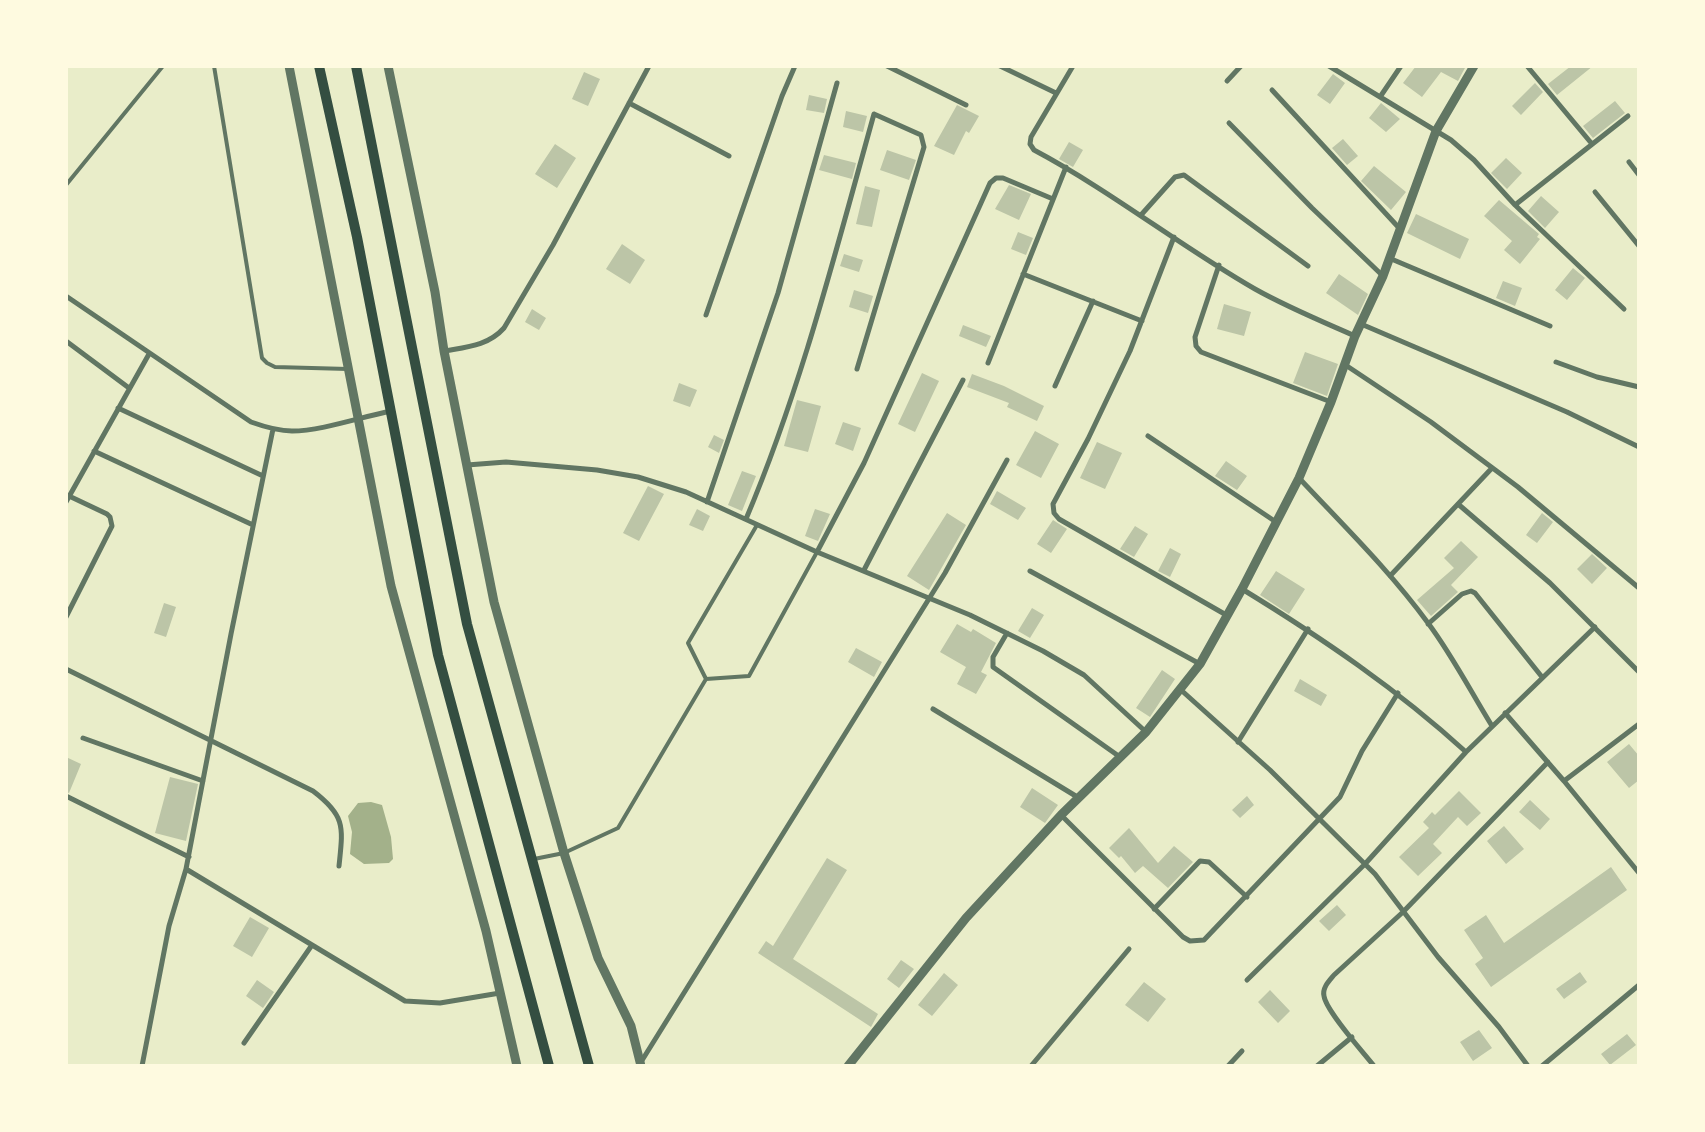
<!DOCTYPE html>
<style>
body{margin:0}
#map{position:relative;width:1705px;height:1132px;overflow:hidden;background:#e9edc9;font-family:Ubuntu,sans-serif}
canvas{display:block}
.frame{position:absolute;inset:0;border:68px solid #fefae0;pointer-events:none}
</style>
<div id="map">
<canvas width="1705" height="1132"></canvas>
<div class="frame"></div>
</div>
<script>
const c = document.querySelector('canvas').getContext('2d');
c.lineJoin = 'round';
function fill(path, color) { c.fillStyle = color; c.fill(path, 'evenodd'); }
function trace(path, color, width, dash) { c.strokeStyle = color; c.lineWidth = width; c.lineCap = dash ? 'butt' : 'round'; c.setLineDash(dash || []); c.stroke(path); }
fill(new Path2D(`
 M371,802L382,805L391,837L393,859L389,863L364,864L350,854L352,832L348,816L358,803Z`), '#a3b18a');
fill(new Path2D(`
 M1416,66H1466L1458,81L1441,72L1422,97L1403,83Z
 M1571,66H1593L1557,95L1548,84Z
 M584,72L600,79L588,106L572,99Z
 M1333,74L1345,83L1330,104L1317,95Z
 M1535,83L1543,92L1521,115L1512,106Z
 M809,95L827,99L824,113L806,110Z
 M1615,101L1625,113L1593,138L1583,126Z
 M1381,103L1400,119L1386,132L1369,118Z
 M957,105L979,116L969,133L966,131L954,155L934,146Z
 M846,111L867,116L863,132L843,127Z
 M1343,139L1358,156L1347,165L1332,148Z
 M1069,142L1083,150L1073,167L1059,159Z
 M555,144L576,158L557,188L535,174Z
 M887,150L916,160L909,180L880,170Z
 M824,155L856,163L852,179L819,170Z
 M1506,158L1522,173L1507,189L1491,173Z
 M1374,166L1406,192L1391,210L1361,181Z
 M1009,185L1031,194L1019,220L995,209Z
 M865,186L880,190L872,227L856,224Z
 M1541,196L1559,212L1545,228L1528,211Z
 M1499,200L1539,234L1537,237L1540,239L1520,264L1504,250L1512,241L1484,216Z
 M1416,214L1469,239L1460,259L1407,233Z
 M1018,232L1033,238L1026,255L1011,249Z
 M622,244L645,260L630,284L606,269Z
 M844,254L863,260L859,272L840,266Z
 M1573,268L1585,278L1567,300L1555,290Z
 M1339,274L1368,294L1358,315L1326,293Z
 M1503,281L1522,288L1515,306L1496,298Z
 M854,290L873,296L868,313L849,307Z
 M1224,304L1251,312L1244,336L1217,329Z
 M532,309L546,318L539,330L525,322Z
 M963,325L991,336L986,347L959,336Z
 M1305,352L1338,364L1327,396L1293,383Z
 M922,373L939,381L915,432L898,424Z
 M972,374L1004,386L1044,406L1037,421L1007,407L1009,403L967,387Z
 M679,383L697,390L690,407L673,401Z
 M797,400L821,406L808,452L784,446Z
 M843,422L861,428L853,451L835,444Z
 M1035,431L1059,444L1041,478L1016,465Z
 M714,435L724,440L719,453L708,447Z
 M1097,442L1122,453L1105,489L1080,478Z
 M1226,461L1247,476L1237,490L1215,476Z
 M742,471L756,476L742,511L728,505Z
 M648,486L664,494L639,541L623,533Z
 M997,491L1026,508L1018,520L990,504Z
 M697,509L710,516L703,531L689,525Z
 M815,509L830,514L818,541L805,536Z
 M947,513L966,525L929,590L907,576Z
 M1542,513L1553,522L1537,543L1526,535Z
 M1053,520L1067,529L1051,553L1037,544Z
 M1135,526L1148,534L1134,557L1120,549Z
 M1461,541L1478,557L1451,585L1458,592L1431,616L1417,600L1454,568L1444,558Z
 M1170,548L1181,554L1170,577L1158,571Z
 M1592,554L1607,568L1592,584L1577,569Z
 M1276,571L1305,589L1289,614L1260,595Z
 M164,603L176,607L166,637L154,633Z
 M1032,608L1044,615L1030,638L1018,631Z
 M957,624L971,632L973,629L996,643L981,672L987,675L976,694L957,684L966,667L940,652Z
 M856,648L882,662L874,677L848,662Z
 M1162,670L1175,679L1150,717L1136,708Z
 M1300,679L1327,695L1321,706L1294,691Z
 M1629,744L1639,756V780L1629,788L1607,762Z
 M66,757L81,764L69,793L66,792Z
 M170,777L198,784L186,841L155,833Z
 M1032,788L1058,805L1045,823L1020,807Z
 M1459,791L1481,813L1467,826L1458,817L1433,844L1442,853L1418,876L1399,857L1429,828L1423,822L1432,812L1435,815Z
 M1247,796L1254,805L1240,818L1232,810Z
 M1530,800L1550,819L1540,830L1519,812Z
 M1504,826L1524,849L1506,864L1487,841Z
 M1129,828L1158,863L1174,846L1193,862L1168,888L1143,866L1135,873L1121,856L1119,858L1109,848Z
 M827,858L847,870L793,959L878,1014L871,1027L758,953L766,941L773,946Z
 M1611,867L1627,890L1491,987L1475,964L1483,958L1464,930L1486,915L1504,943Z
 M1337,905L1346,915L1329,931L1319,921Z
 M250,917L269,928L252,957L233,946Z
 M901,960L914,969L899,988L887,979Z
 M1580,972L1587,982L1564,999L1556,989Z
 M944,973L958,985L932,1016L918,1005Z
 M257,980L274,992L263,1008L246,996Z
 M1144,982L1166,999L1148,1022L1125,1005Z
 M1270,990L1290,1011L1278,1023L1258,1002Z
 M1479,1030L1492,1048L1473,1061L1460,1042Z
 M1627,1034L1636,1045L1610,1065L1601,1054Z`), '#bcc5a7');
trace(new Path2D(`
 M214,66L262,358L267,363L275,367L348,369
 M66,185L163,66
 M706,679L749,676L817,552
 M534,859L564,853L618,828L706,679L688,643L757,525`), '#617663', 4);
trace(new Path2D(`
 M887,66L966,105
 M1000,66L1056,93
 M1073,66L1031,137L1030,144L1034,150C1111,191 1180,246 1255,289C1287,307 1321,321 1355,336
 M1329,66L1451,140L1474,160L1515,205L1624,309
 M1527,66L1592,144
 M1227,81L1241,66
 M1272,90L1400,229
 M1380,97L1401,66
 M629,103L729,156
 M1229,123L1312,208L1383,276
 M1629,162L1639,175
 M1595,192L1639,246
 M1515,205L1628,116
 M1141,215L1175,177L1184,175L1308,266
 M1174,237L1130,351L1088,439L1053,504L1054,513L1059,519L1228,616
 M1389,258L1550,326
 M1219,265L1195,337L1196,346L1201,352L1331,402
 M1023,274L1142,321
 M66,296L251,422C265,427 278,431 292,431C321,431 361,417 391,411
 M706,315L782,96L795,66
 M1361,324L1567,412L1639,447
 M66,341L129,388
 M444,351C466,347 488,346 504,328L553,245L649,66
 M1556,362L1597,377L1639,387
 M988,363L1066,167
 M1344,364L1431,422L1518,487L1639,588
 M1055,386L1093,301
 M118,408L263,476
 M1148,436L1276,522
 M94,451L253,525
 M467,465L506,462L597,470L638,477L686,492L817,552L970,615L1043,651L1084,675L1146,732
 M1299,478C1343,525 1390,571 1428,623C1452,655 1471,692 1492,726
 M66,502L149,354
 M707,502L778,293L837,83
 M1458,504L1550,583L1639,672
 M746,519C801,389 836,250 874,114L921,135L924,147L857,369
 M817,552L864,463L990,183L996,178H1003L1053,199
 M864,570L963,380
 M1030,571L1200,664
 M1390,576L1492,468
 M1242,589C1322,638 1397,689 1466,752
 M66,617L112,526L110,517L107,514L69,496
 M1428,624L1462,594L1471,591L1475,593L1542,677
 M1007,633L993,657V667L1120,757
 M66,669L313,791C346,816 343,827 339,866
 M1181,690L1270,770L1375,874L1438,957L1499,1027L1528,1066
 M933,709L1079,798
 M1505,713L1564,781L1639,873
 M83,738L203,781
 M1238,742L1308,629
 M1564,781L1639,724
 M66,796L189,857
 M1061,815L1183,937L1190,941L1204,940L1340,797L1362,751L1398,693
 M186,869L405,1001L440,1003L500,993
 M1154,909L1200,861L1209,862L1247,897
 M1247,980L1365,864L1466,752L1595,627
 M244,1043L312,945
 M641,1062L945,573L1007,460
 M142,1066L169,926L186,869L231,634L273,429
 M1031,1066L1129,949
 M1228,1066L1242,1051
 M1317,1066L1352,1037
 M1374,1066C1363,1052 1326,1011 1324,996C1322,988 1329,981 1334,975L1403,912L1548,762
 M1542,1066L1639,985`), '#617663', 5);
trace(new Path2D(`
 M289,66L391,586L486,931L517,1066
 M388,66L435,292L444,351L494,602L564,853L598,958L631,1026L641,1066
 M848,1066L966,918L1061,815L1146,732L1200,664L1242,589L1299,478L1331,402L1355,336L1383,276L1436,131L1474,66`), '#617663', 9);
trace(new Path2D(`
 M319,66L357,237L438,655L549,1066
 M356,66L467,624L589,1066`), '#344e41', 10);
</script>
